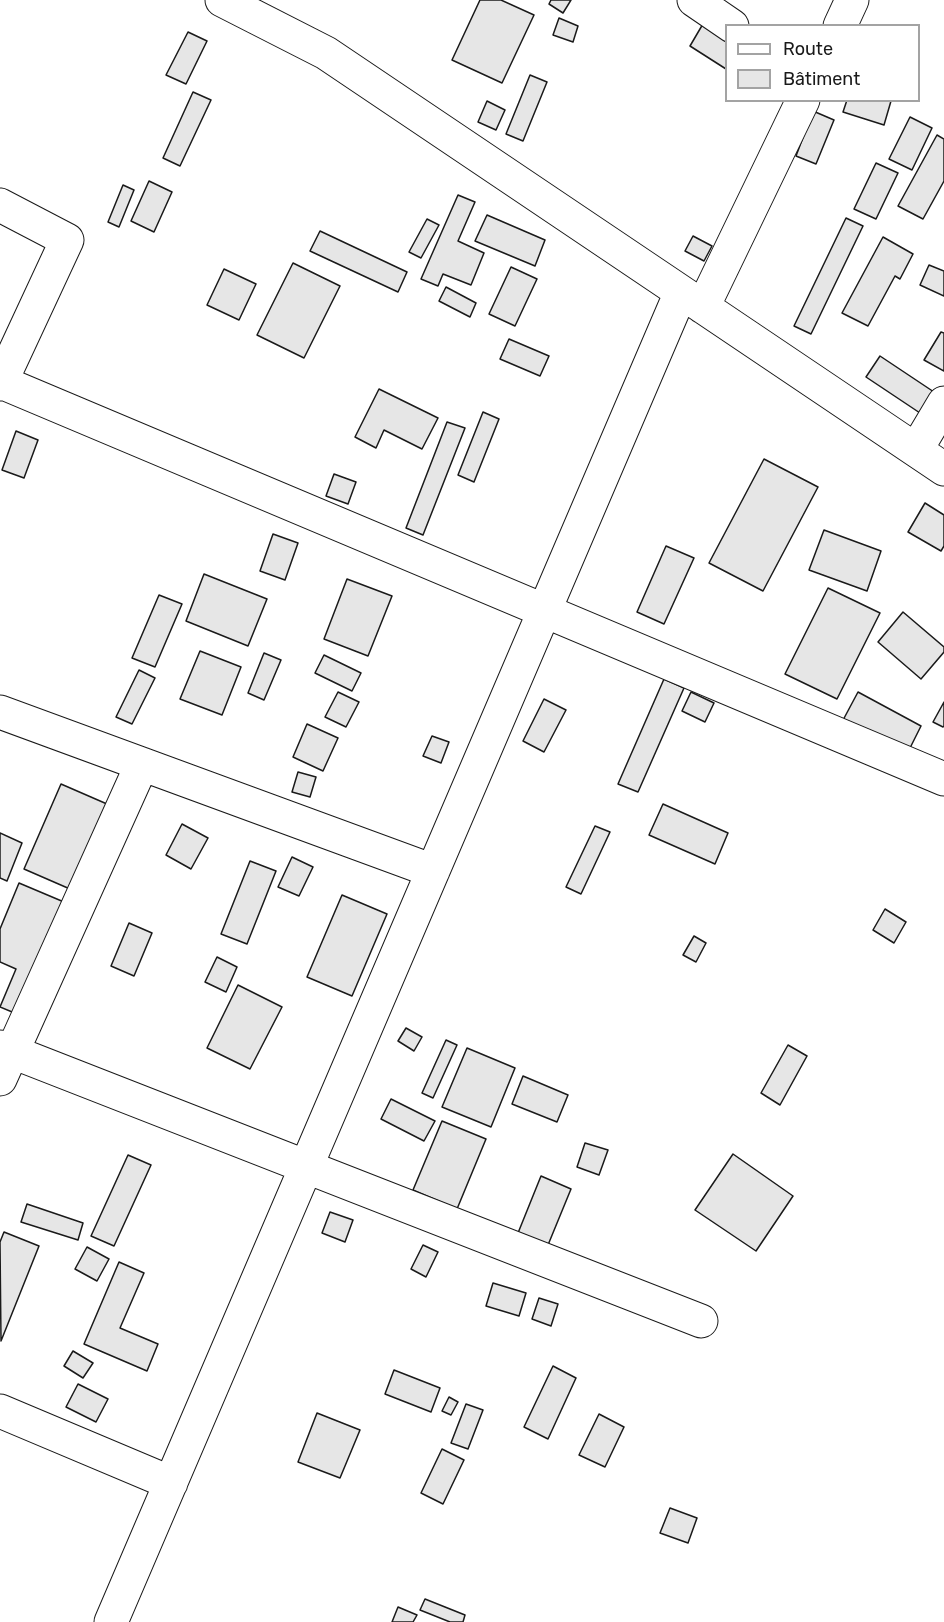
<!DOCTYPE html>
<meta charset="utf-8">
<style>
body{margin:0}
#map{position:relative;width:944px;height:1622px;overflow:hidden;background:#fff;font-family:Rubik,sans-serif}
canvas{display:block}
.legend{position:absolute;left:725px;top:24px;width:195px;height:78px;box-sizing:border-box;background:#fff;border:2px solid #a3a3a3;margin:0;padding:8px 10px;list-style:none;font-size:18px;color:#1a1a1a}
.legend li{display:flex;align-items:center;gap:12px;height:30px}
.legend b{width:30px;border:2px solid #a3a3a3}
</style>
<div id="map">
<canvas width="944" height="1622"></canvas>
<ul class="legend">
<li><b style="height:8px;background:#fff"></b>Route</li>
<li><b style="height:16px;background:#e6e6e6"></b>Bâtiment</li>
</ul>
</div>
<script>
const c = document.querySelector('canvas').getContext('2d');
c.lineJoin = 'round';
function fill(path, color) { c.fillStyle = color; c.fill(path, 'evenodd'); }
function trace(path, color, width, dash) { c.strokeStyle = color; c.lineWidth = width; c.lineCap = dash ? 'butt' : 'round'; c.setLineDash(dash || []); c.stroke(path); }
const building = new Path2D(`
 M480,0H501L534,15L502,83L452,60Z
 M551,0H571L563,13L549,4Z
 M707,17L726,29V69L690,46Z
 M559,18L578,26L573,42L553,35Z
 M188,32L207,41L186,84L166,75Z
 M530,75L547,82L523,141L506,134Z
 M193,92L211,100L180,166L163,158Z
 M847,100H889L891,101L884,125L843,112Z
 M487,101L505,110L496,130L478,122Z
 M813,111L834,120L816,164L796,156Z
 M910,117L932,128L912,170L889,159Z
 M937,135L944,139V181L923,219L898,206Z
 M876,163L898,173L876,219L854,209Z
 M149,181L172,192L154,232L131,221Z
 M123,185L134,190L119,227L108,222Z
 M458,195L475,202L458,241L484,253L471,285L443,274L438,286L421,279Z
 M487,215L545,240L535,266L475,241Z
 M846,218L863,226L811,334L794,326Z
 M427,219L439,225L421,258L409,252Z
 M320,231L407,272L398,292L310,251Z
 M693,236L712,246L704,261L685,251Z
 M883,237L913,254L900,279L895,276L868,326L842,313Z
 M293,263L340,286L304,358L257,335Z
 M929,265L944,271V296L920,285Z
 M511,267L537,279L515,326L489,314Z
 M224,269L256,284L239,320L207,305Z
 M446,287L476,303L470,317L439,301Z
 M941,332L944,333V371L924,360Z
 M509,339L549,356L540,376L500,359Z
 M880,356L940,396L926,417L866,377Z
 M379,389L438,418L422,449L384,430L376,448L355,437Z
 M483,412L499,419L474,482L458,475Z
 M447,422L465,428L423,535L406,528Z
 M16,431L38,440L24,478L2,470Z
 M764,459L818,487L763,591L709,563Z
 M334,474L356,482L348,504L326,496Z
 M925,503L944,515V546L941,551L908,532Z
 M824,530L881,551L867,591L809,570Z
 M273,534L298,543L285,580L260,571Z
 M666,546L694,558L664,624L637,612Z
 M204,574L267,599L248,646L186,621Z
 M347,579L392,596L368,656L324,639Z
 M828,588L880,613L837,699L785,674Z
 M159,595L182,604L155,667L132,658Z
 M903,612L944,647V652L921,679L878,642Z
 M200,651L241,667L222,715L180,699Z
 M264,653L281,660L264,700L248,693Z
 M324,655L361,673L352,691L315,673Z
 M139,670L155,678L132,724L116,717Z
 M664,679L684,688L638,792L618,784Z
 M338,692L359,702L346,727L325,717Z
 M691,692L714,703L705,722L682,711Z
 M858,692L921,726L906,756L842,722Z
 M544,699L566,710L544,752L523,741Z
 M944,702V726L943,727L933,722Z
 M307,724L338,738L323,771L293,757Z
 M432,736L449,742L441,763L423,756Z
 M298,772L316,777L310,797L292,792Z
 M61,784L107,804L70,889L24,869Z
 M663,804L728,833L715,864L649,835Z
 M182,824L208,838L191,869L166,855Z
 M595,826L610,832L581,894L566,887Z
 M0,833L22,843L7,881L0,878Z
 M292,857L313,867L299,896L278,887Z
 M250,861L276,871L247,944L221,934Z
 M19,883L64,902L17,1014L0,1007L16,969L0,962V929Z
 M342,895L387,914L352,996L307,977Z
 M885,909L906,922L894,943L873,930Z
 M129,923L152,933L134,976L111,966Z
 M694,936L706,943L696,962L683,955Z
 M217,957L237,967L226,992L205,982Z
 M238,985L282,1007L250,1069L207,1048Z
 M406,1028L422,1037L414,1051L398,1041Z
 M446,1040L457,1045L433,1098L422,1093Z
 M788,1045L807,1056L780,1105L761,1093Z
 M467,1048L515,1068L491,1127L442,1107Z
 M523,1076L568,1095L557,1122L512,1104Z
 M391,1099L435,1121L424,1141L381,1119Z
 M442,1121L486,1139L457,1209L413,1190Z
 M585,1143L608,1150L599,1175L577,1167Z
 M733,1154L793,1196L756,1251L695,1210Z
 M128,1155L151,1165L114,1246L91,1236Z
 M541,1176L571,1189L548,1245L518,1233Z
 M27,1204L83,1223L78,1240L21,1222Z
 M330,1212L353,1220L345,1242L322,1233Z
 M4,1232L39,1246L1,1341L0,1242Z
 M423,1245L438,1252L426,1277L411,1269Z
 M87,1247L109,1259L97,1281L75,1269Z
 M119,1262L144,1273L120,1328L158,1344L147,1371L84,1344Z
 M493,1283L526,1293L519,1316L486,1306Z
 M539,1298L558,1304L551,1326L532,1319Z
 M73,1351L93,1363L83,1378L64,1366Z
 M553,1366L576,1378L548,1439L524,1427Z
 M394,1370L440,1388L431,1412L385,1394Z
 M78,1384L108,1399L96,1422L66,1407Z
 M449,1397L458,1402L451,1415L442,1411Z
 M466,1404L483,1410L468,1449L451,1443Z
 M317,1413L360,1430L340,1478L298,1462Z
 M599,1414L624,1427L605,1467L579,1455Z
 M442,1449L464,1460L443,1504L421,1493Z
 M670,1508L697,1518L688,1543L660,1533Z
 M425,1599L465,1615L463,1622H450L420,1610Z
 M398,1607L417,1615L413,1622H392Z`);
fill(building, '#e6e6e6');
trace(building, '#1a1a1a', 1.5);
const minor = new Path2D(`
 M222,0L326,53L944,469
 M694,0L732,26
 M840,26L852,0
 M0,205L67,240L0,384
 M703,307L803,100
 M1,382L944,779
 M916,450L944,403
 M0,712L433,871
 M0,1047L701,1321
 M0,1079L142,764
 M0,1411L171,1483
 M111,1622L681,292`);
trace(minor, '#1a1a1a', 35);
trace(minor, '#fff', 33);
</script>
